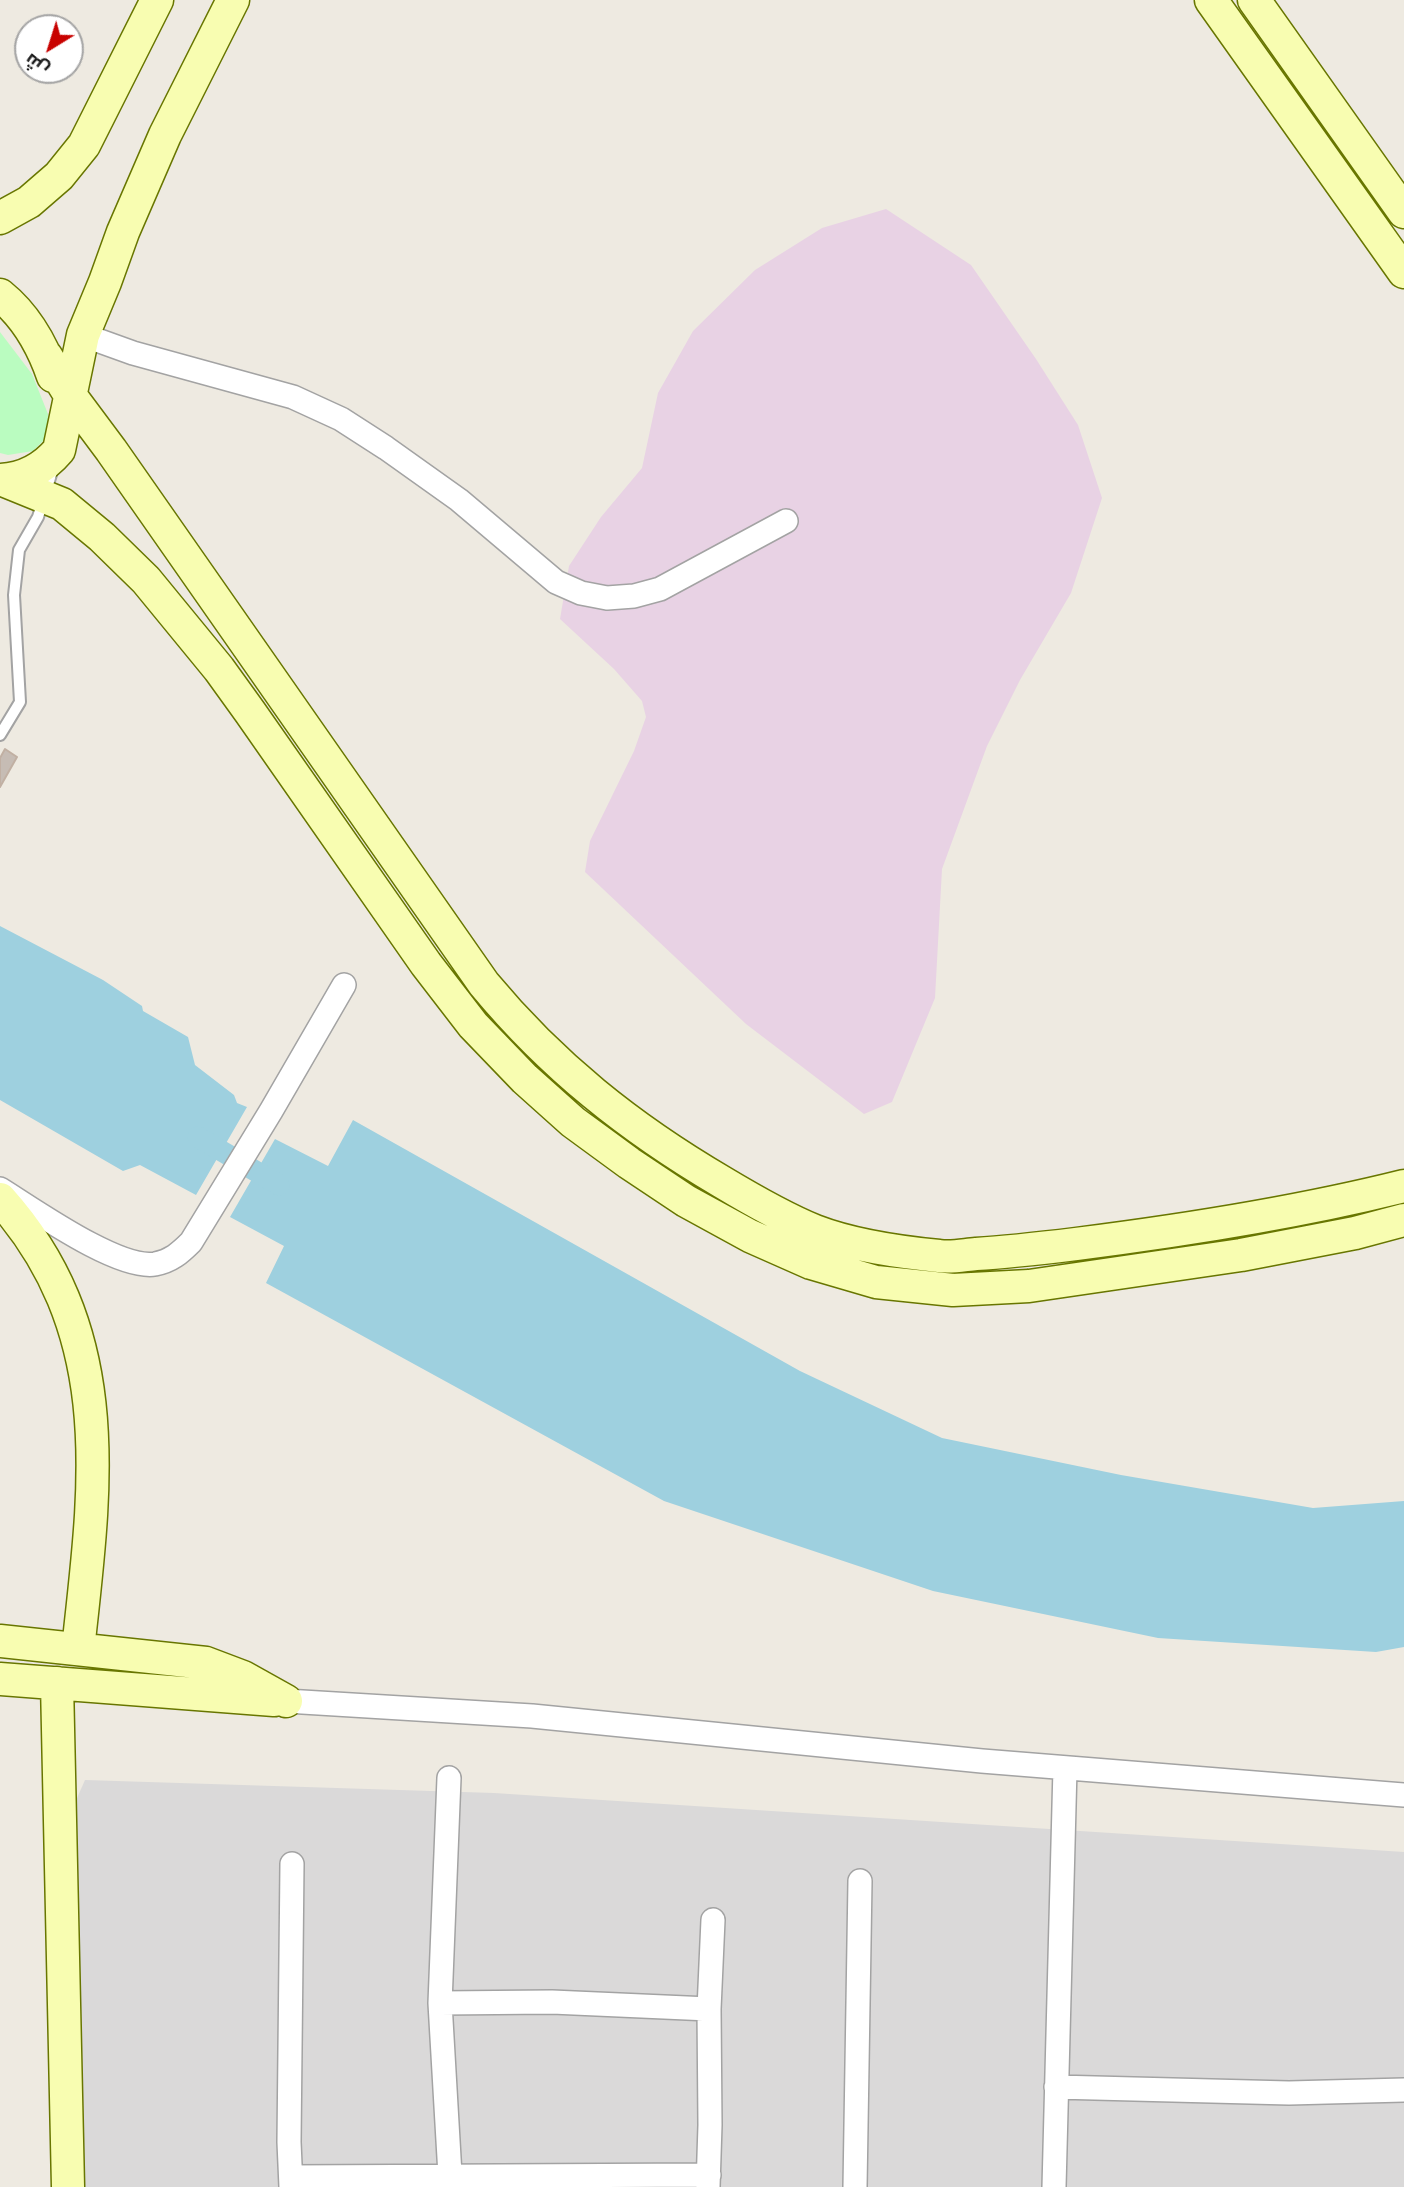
<!DOCTYPE html>
<meta charset="utf-8">
<style>
body{margin:0}
#map{position:relative;width:1404px;height:2187px;overflow:hidden;background:#eeeae1;font-family:"Alegreya Sans",Cairo,sans-serif}
canvas{display:block}
.north{position:absolute;left:14px;top:14px;width:70px;height:70px;box-sizing:border-box;background:#fff;border:2px solid #a4a4a4;border-radius:50%;rotate:218deg;font-size:19px;font-weight:700;line-height:28px;text-align:center;color:#1c1c1c}
.north::after{content:'';display:block;margin:auto;width:24px;height:32px;background:#c80200;clip-path:polygon(50% 0,100% 100%,50% 72%,0 100%)}
</style>
<div id="map">
<canvas width="1404" height="2187"></canvas>
<div class="north">ش</div>
</div>
<script>
const c = document.querySelector('canvas').getContext('2d');
c.lineJoin = 'round';
function fill(path, color) { c.fillStyle = color; c.fill(path, 'evenodd'); }
function trace(path, color, width, dash) { c.strokeStyle = color; c.lineWidth = width; c.lineCap = dash ? 'butt' : 'round'; c.setLineDash(dash || []); c.stroke(path); }
fill(new Path2D(`
 M85,1780L494,1793L1404,1852V2187H59L58,1841Z`), '#dad9d9');
fill(new Path2D(`
 M886,209L971,265L1036,359L1078,425L1102,498L1071,593L1020,680L987,746L942,869L935,998L892,1102L864,1114L746,1024L585,872L590,841L634,751L646,717L642,701L614,669L560,619L569,566L601,517L642,468L658,393L693,331L755,270L822,228Z`), '#e8d2e4');
fill(new Path2D(`
 M0,332L32,374L48,414L47,437L33,451L8,455L0,453Z`), '#bafcc0');
fill(new Path2D(`
 M0,926L103,980L142,1006L143,1011L188,1037L195,1065L234,1095L237,1103L247,1107L196,1195L140,1165L123,1171L0,1100Z
 M353,1120L800,1371L942,1438L1121,1475L1313,1508L1404,1501V1647L1376,1652L1158,1638L933,1591L664,1501L266,1283L284,1246L230,1217L275,1139L328,1166Z`), '#9ed0df');
trace(new Path2D(`
 M198,1137L279,1185`), '#9ed0df', 21);
const building = new Path2D(`
 M5,749L17,757L0,787V758Z`);
fill(building, '#c6bcb4');
trace(building, '#c1b0a3', 2);
const lane = new Path2D(`
 M0,735L20,702L14,595L19,550L38,517L53,468`);
const street = new Path2D(`
 M83,335L133,353L293,397L341,419L386,448L459,500L556,582L581,593L607,598L634,596L660,589L786,521
 M0,1189C34,1210 118,1270 155,1264C171,1261 180,1253 191,1242L271,1111L344,985
 M286,1701L532,1716L982,1761L1404,1795
 M449,1778L440,2003L450,2175
 M440,2003L552,2002L709,2009
 M1056,2087L1289,2093L1404,2090
 M291,2177L709,2175
 M291,2187L289,2142L292,1864
 M708,2187L710,2125L709,2009L713,1920
 M855,2187L860,1881
 M1054,2187L1065,1768`);
const secondary = new Path2D(`
 M1211,0L1404,272
 M1254,0L1404,212
 M0,218L29,202L59,176L84,145L157,0
 M0,295C26,316 42,344 53,376
 M46,356L70,395L111,450L484,984C552,1066 630,1128 722,1182C752,1200 783,1218 815,1231C854,1246 898,1252 939,1256C951,1258 964,1255 976,1254C1010,1252 1043,1248 1076,1244C1187,1230 1296,1213 1404,1186
 M0,480C24,479 43,469 59,450L83,335L105,282L123,232L165,135L233,0
 M3,480L62,504L102,537L146,580L219,669L250,712L426,964L473,1025L525,1079L573,1122L629,1163L686,1201L750,1236L811,1263L876,1282L953,1290L1029,1286L1241,1255L1355,1233L1404,1220
 M0,1199C119,1332 96,1486 78,1649
 M0,1641L206,1663L243,1677L286,1701
 M0,1679L274,1700
 M57,1683L68,2187`);
trace(lane, '#a3a3a3', 14);
trace(street, '#a3a3a3', 26);
trace(secondary, '#687600', 35);
trace(lane, '#fff', 10);
trace(street, '#fff', 23);
trace(secondary, '#f8fdb1', 32);
</script>
